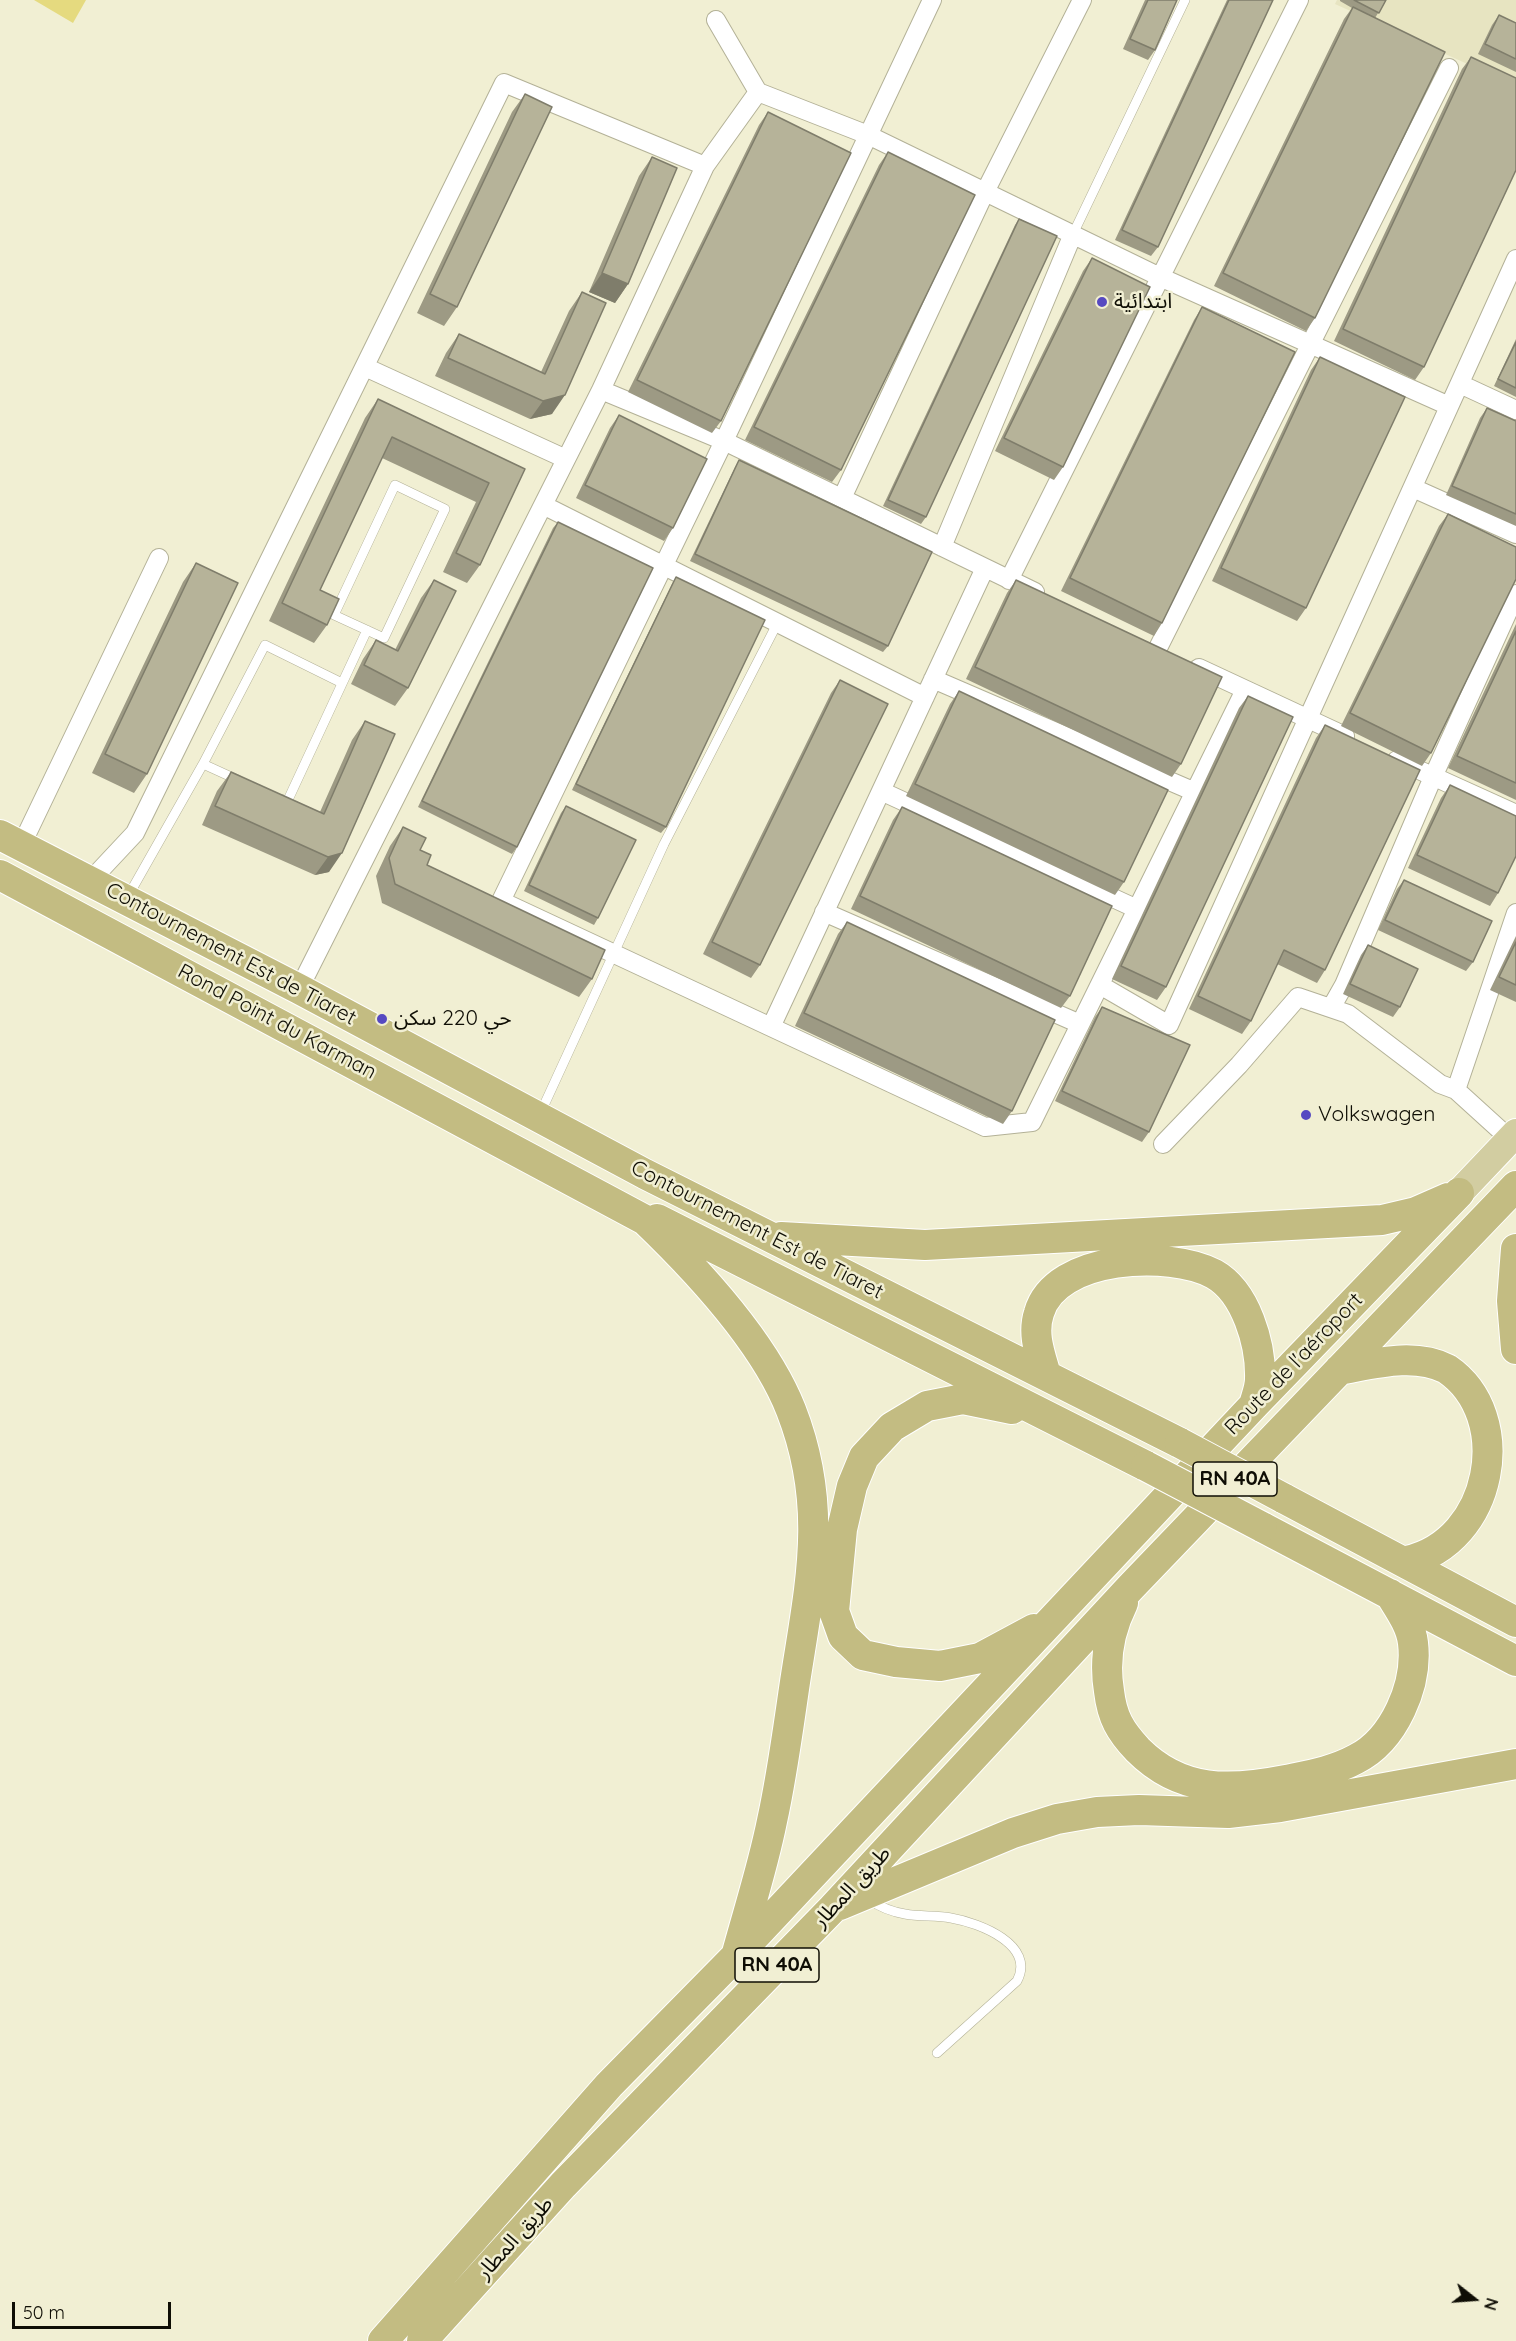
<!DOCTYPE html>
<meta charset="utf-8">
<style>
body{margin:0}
#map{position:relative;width:1516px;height:2341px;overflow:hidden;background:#f1efd3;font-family:Quicksand,sans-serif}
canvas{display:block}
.north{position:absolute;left:1444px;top:2269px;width:60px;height:60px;-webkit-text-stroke:4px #f1efd3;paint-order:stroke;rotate:107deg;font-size:16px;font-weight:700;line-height:24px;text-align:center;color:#0f0e05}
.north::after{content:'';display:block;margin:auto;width:21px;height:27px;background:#0f0e05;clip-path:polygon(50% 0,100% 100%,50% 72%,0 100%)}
.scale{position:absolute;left:12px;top:2302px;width:159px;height:27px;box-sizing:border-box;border:3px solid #0f0e05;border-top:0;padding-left:8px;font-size:18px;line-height:21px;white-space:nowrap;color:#0f0e05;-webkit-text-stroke:4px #f1efd3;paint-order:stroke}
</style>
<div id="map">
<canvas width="1516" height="2341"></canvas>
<div class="north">N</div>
<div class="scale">50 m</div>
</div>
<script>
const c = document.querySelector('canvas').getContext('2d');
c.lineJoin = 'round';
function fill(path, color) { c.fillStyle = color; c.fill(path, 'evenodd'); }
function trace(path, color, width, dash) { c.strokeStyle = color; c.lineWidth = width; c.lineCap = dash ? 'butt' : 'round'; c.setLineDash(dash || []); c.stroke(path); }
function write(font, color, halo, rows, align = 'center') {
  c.font = font + ' Quicksand,"Noto Sans Arabic",sans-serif'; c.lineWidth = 5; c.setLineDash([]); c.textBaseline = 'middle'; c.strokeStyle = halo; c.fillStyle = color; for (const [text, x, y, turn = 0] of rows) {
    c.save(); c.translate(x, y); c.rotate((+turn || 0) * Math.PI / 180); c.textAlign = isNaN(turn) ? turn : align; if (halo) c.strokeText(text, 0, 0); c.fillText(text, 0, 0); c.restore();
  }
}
fill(new Path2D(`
 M1337,0H1516V86L1335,4Z`), '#e7e4c1');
fill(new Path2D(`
 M34,0H86L73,23Z`), '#e5da7f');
const service = new Path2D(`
 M1073,234L1185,0
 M395,485L445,509L384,638L334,615Z
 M238,780L203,764L265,645L342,683
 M281,799L287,802L367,630
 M127,898L203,764
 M540,1114L664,844L778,622
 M870,1900C880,1907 893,1912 905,1914C920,1917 936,1915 951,1918C980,1923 1036,1945 1017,1981L937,2053`);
const minor = new Path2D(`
 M932,0L724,441L501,901L985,1127L1032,1122L1245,690
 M716,20L758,92L868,135L1160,277L1449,406
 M365,367L566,459
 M1460,384L1516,410
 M601,390L724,441L1035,592
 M1413,488L1516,534
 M842,498L985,192L1082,0
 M543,505L925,697
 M942,547L1073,234
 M1009,580L1299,0
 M1157,650L1449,68
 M1199,668L1345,736
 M933,679L1195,792
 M1397,760L1516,814
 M881,791L1137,909
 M21,846L159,558
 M91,880L135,833L504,83L705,166
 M824,912L1080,1024
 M1100,985L1169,1025L1516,259
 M299,989L601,390L705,166L758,92
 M1331,1008L1344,985L1433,777L1516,594
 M771,1027L985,568
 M1456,1090L1516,913
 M1163,1144L1239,1065L1298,997L1348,1014L1440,1084L1456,1090L1510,1139`);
const primary = new Path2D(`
 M1459,1193L1516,1133`);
const trunk = new Path2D(`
 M0,835L299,989L645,1174L1180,1443
 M0,875L645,1220C697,1270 764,1341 791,1410C829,1507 810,1584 795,1682C788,1729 782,1776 772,1821C763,1866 749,1909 737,1953
 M657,1219L1146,1466
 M781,1237L925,1245L1382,1220L1416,1212L1448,1198
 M1516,1249L1512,1301L1516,1349
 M1339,1370C1373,1364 1414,1352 1447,1369C1516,1416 1493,1542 1407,1561
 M1046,1375C1040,1354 1032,1334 1039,1313C1055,1255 1170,1250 1214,1274C1246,1292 1261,1344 1260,1379C1260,1388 1256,1397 1254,1405
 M1012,1409L963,1399L927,1406L892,1427L864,1457L852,1486L842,1529L834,1611L843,1636L863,1655L896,1662L940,1666L980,1658L1034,1629
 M1283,1498L1516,1622
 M1262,1527L1516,1661
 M1123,1603C1109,1631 1104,1661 1109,1691C1112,1717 1120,1731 1138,1750C1181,1793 1230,1791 1286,1780C1310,1775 1334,1771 1356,1759C1394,1740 1418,1685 1413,1643C1411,1625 1399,1609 1390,1594
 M840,1905L1013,1833L1057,1819L1097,1812L1139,1810L1228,1813L1280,1807L1516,1764
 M383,2341L609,2085L736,1956L1254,1405L1459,1193
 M422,2341L563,2185L832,1909L1130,1588L1516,1186`);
trace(service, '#b3b197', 10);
trace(minor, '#b3b197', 20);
trace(primary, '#fff', 30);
trace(trunk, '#fff', 32);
trace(service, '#fff', 9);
trace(minor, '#fff', 18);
trace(primary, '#d2cda1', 28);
trace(trunk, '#c3bc82', 30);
const trunkBridge = new Path2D(`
 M1180,1443L1283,1498
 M1146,1466L1262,1527`);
trace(trunkBridge, '#fff', 32, []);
trace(trunkBridge, '#c3bc82', 30);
fill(new Path2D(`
 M1145,0H1177L1155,50L1148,60L1123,49Z
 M1227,0H1273L1158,247L1151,256L1115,240Z
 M1340,0H1386L1375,18L1315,318L1306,331L1214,286L1344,19L1352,8L1340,1Z
 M1499,15L1516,23V72L1478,54L1492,25Z
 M1471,57L1424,367L1415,380L1334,341L1462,69Z
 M525,94L457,307L444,326L417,313L512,112Z
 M768,112L721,421L712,433L628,392L759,125Z
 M888,152L841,470L832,482L745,440L879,165Z
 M652,157L628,284L615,303L589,292L639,176Z
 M1019,219L926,517L921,524L883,506L1015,225Z
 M1092,258L1063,467L1054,480L995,451L1083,271Z
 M582,292L552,414L530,419L435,376L446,353L459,334L541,372L569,311Z
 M1202,307L1162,623L1154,636L1061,591L1194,320Z
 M1516,339V397L1494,386Z
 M1320,357L1306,608L1297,621L1212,581L1311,370Z
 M378,399L525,469L480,565L467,583L443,572L476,502L382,458L320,590L327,625L314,643L269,621L365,418Z
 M1487,408L1516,421V526L1446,495L1480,418Z
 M619,415L673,528L664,541L576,498L610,428Z
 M739,460L888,646L883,652L690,561L735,467Z
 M1448,514L1431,753L1422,766L1341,726L1439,526Z
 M558,522L517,847L512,854L418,807L553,528Z
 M196,563L147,774L134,793L92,773L183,582Z
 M676,577L666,827L661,833L572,790L672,584Z
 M434,580L408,688L395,706L351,684L363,659L376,640L395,650L421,598Z
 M1016,580L1181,764L1172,777L966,679L1007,593Z
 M1516,624V800L1448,768Z
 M840,680L760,965L751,978L703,954L831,693Z
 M959,691L1124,882L1115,895L906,796L950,704Z
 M1248,696L1166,987L1157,1000L1112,979L1239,708Z
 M365,721L329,872L315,875L202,825L217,791L231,772L320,812L352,740Z
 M1325,725V970L1317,983L1277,964L1251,1021L1242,1034L1189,1009L1316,738Z
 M1450,785L1498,893L1490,906L1408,868L1441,798Z
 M566,806L598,918L594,925L524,891L561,813Z
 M902,807L1070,996L1061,1008L851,909L893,820Z
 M403,827L420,850L427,865L592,979L579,997L382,903L376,876L390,846Z
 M1404,880L1473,962L1466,971L1378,930L1397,889Z
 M847,922L1012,1111L1003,1124L795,1026L838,934Z
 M1516,936V1002L1490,990Z
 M1368,945L1400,1007L1393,1017L1343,994L1361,955Z
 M1102,1007L1149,1132L1142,1142L1055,1101L1095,1017Z`), '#9d9a84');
fill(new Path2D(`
 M602,273L628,284L615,303L589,292Z
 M565,395L552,414L530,419L543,401Z
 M342,853L329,872L315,875L328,857Z`), '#7f7d6b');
const building = new Path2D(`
 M1148,0H1177L1155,50L1130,39Z
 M1229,0H1273L1158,247L1122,230Z
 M1354,0H1386L1379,13Z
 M1353,7L1445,52L1315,318L1223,273Z
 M1499,15L1516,23V59L1485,44Z
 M1471,57L1516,78V170L1424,367L1343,329Z
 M525,94L552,107L457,307L430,294Z
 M768,112L851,153L721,421L637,380Z
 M888,152L975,195L841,470L754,427Z
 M652,157L677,168L628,284L602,273Z
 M1019,219L1057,236L926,517L888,500Z
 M1092,258L1150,287L1063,467L1004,438Z
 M582,292L606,303L565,395L543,401L448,358L459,334L545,374Z
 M1202,307L1295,352L1162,623L1070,578Z
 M1516,342V388L1498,379Z
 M1320,357L1405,397L1306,608L1221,568Z
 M378,399L525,469L480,565L456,553L489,483L392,437L320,590L339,599L327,625L282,603Z
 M1487,408L1516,421V514L1452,486Z
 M619,415L707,459L673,528L585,485Z
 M739,460L932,552L888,646L695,554Z
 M1448,514L1516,547V579L1431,753L1350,713Z
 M558,522L653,568L517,847L422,801Z
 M196,563L238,583L147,774L105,754Z
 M676,577L765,620L666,827L576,784Z
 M434,580L456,591L408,688L364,665L376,640L398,651Z
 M1016,580L1222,677L1181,764L975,667Z
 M1516,631V783L1457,756Z
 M840,680L888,704L760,965L712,942Z
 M959,691L1168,790L1124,882L915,784Z
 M1248,696L1293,717L1166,987L1121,966Z
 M365,721L395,734L342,853L328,857L215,806L231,772L324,814Z
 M1325,725L1420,770L1325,970L1284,950L1251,1021L1198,996Z
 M1450,785L1516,816V856L1498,893L1417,855Z
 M566,806L636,840L598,918L529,885Z
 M902,807L1112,906L1070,996L860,896Z
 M403,827L426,838L420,850L431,855L427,865L605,950L592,979L395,884L389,858Z
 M1404,880L1492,921L1473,962L1385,920Z
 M847,922L1055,1020L1012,1111L804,1013Z
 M1516,942V985L1499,977Z
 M1368,945L1418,969L1400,1007L1350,984Z
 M1102,1007L1190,1045L1149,1132L1062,1091Z`);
fill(building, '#b6b399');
trace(building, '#7f7d6b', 1.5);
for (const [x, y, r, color] of [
 [1102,302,6,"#5649c1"],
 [382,1019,6,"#5649c1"],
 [1306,1115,6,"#5649c1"]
]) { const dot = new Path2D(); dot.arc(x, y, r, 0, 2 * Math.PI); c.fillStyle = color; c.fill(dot); trace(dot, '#f1efd3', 2); }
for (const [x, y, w] of [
 [1235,1479,84],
 [777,1965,84]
]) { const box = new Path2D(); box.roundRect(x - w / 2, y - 17, w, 34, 4.5); c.fillStyle = '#f1efd3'; c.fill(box); trace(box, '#0f0e05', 1.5); }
write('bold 20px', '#0f0e05', null, [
 ["RN 40A",1235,1479],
 ["RN 40A",777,1965]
]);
write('21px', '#0f0e05', '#f1efd3', [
 ["ابتدائية",1114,302],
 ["حي 220 سكن",394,1019],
 ["Volkswagen",1318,1115]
], 'left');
write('21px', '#0f0e05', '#f1efd3', [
 ["Contournement Est de Tiaret",231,954,28],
 ["Rond Point du Karman",277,1022,28],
 ["Contournement Est de Tiaret",757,1230,27],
 ["Route de l'aéroport",1294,1364,-46],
 ["طريق المطار",852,1887,-47],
 ["طريق المطار",515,2238,-48]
]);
</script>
